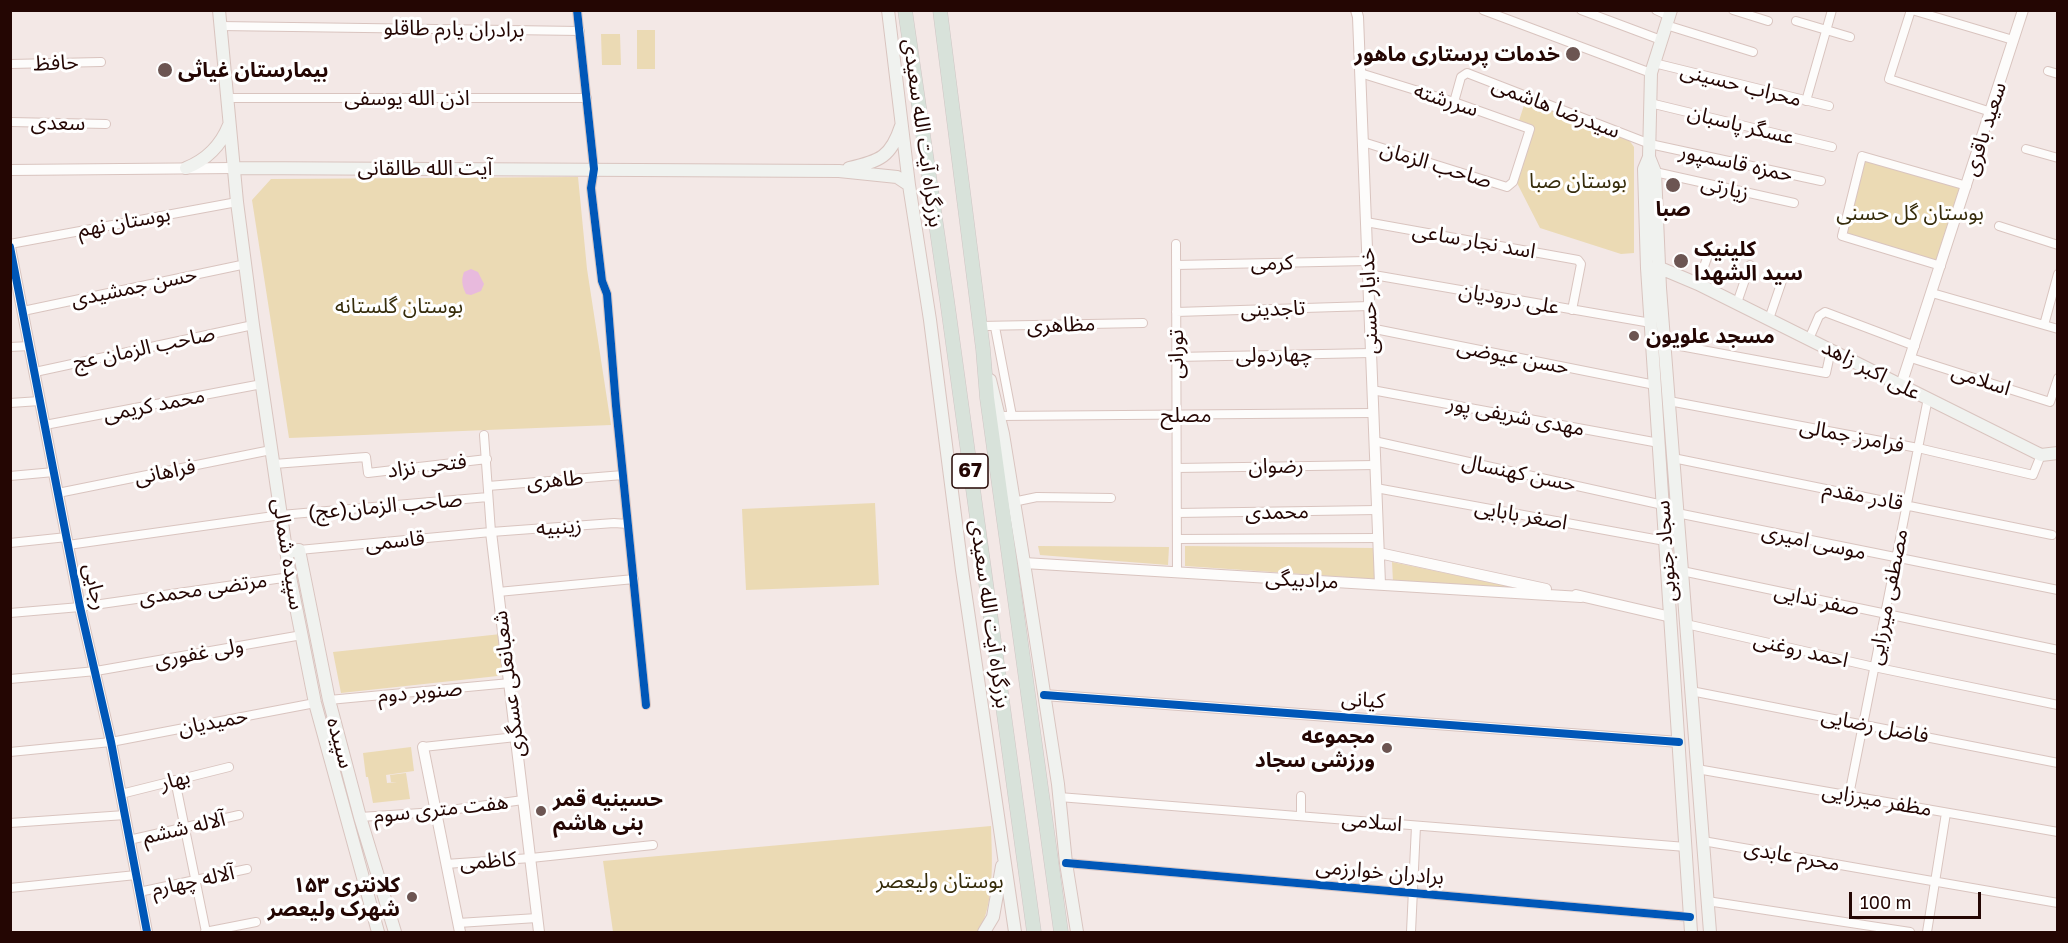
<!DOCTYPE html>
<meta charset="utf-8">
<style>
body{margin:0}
#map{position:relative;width:2068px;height:943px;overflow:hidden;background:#f3e8e6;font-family:"Golos Text",sans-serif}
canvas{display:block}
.frame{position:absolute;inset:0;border:12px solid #240603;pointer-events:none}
.scale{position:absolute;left:1849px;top:892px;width:132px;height:27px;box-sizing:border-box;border:3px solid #240603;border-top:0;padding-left:8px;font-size:18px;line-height:21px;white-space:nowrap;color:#240603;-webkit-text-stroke:4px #fff;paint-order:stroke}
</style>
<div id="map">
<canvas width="2068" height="943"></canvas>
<div class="frame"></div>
<div class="scale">100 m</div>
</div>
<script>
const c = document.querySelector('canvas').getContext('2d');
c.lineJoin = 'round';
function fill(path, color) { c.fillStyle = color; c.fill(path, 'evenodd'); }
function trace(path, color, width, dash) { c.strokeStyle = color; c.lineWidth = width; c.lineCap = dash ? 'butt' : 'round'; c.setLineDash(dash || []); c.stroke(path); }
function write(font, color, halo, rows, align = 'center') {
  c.font = font + ' "Golos Text","Noto Sans Arabic",sans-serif'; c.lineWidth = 6; c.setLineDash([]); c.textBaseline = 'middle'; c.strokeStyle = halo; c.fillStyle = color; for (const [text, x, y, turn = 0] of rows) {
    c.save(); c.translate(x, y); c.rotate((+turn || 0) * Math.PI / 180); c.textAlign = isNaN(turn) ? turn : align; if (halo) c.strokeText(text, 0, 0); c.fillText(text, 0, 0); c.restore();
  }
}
fill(new Path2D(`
 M637,30H655V69H637Z
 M601,34H620L621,65H602Z
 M1526,99L1629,140L1634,147V253L1621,254L1540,228L1517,183L1531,133L1517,127Z
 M1865,159L1964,187L1940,262L1845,234Z
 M578,177L587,269L611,425L289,438L252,200L271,179Z
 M875,503L879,585L746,590L742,509Z
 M1038,546L1169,547L1168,565L1040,555Z
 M1185,546L1374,548V579L1185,566Z
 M1392,562L1532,591L1393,582Z
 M501,634L507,675L341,693L333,652Z
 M411,747L414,771L386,775L387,783L397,782H391L390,775L406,773L410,799L373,803L368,777H366L363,753Z
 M991,826C992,861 995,899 979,932H613L603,861Z`), '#ebdab4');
fill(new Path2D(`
 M471,269L478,272L484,284L481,291L471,295L466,294C462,286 461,280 464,272Z`), '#e8badd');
const minor = new Path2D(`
 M577,10L594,169L591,188L602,281L607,294L616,406L646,705
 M1483,10L1651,73
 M1581,10L1661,40
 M1656,10L1669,16
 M1733,10L1768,21
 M1911,10L1889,79L1991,112
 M1912,10L2013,40
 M1796,21L1850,37
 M1666,25L1753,52
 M220,26L580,31
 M1654,63L1829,106
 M10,64L101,62
 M2048,71L2058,74
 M1360,73L1454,102L1530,129L1513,182L1507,187L1363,142
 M228,98H587
 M1806,101L1832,10
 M1454,102L1461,77L1467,73L1650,144L1821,181
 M1650,103L1832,147
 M10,122L106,124
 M2026,149L2058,158
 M1655,172L1794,203
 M1366,222L1578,260L1581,264L1572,310
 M1999,226L2058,245
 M10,244L237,202
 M1176,244L1177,572
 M1176,265L1367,261
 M1941,266L1842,236L1862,156L1967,186
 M1368,274L1651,323
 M1698,284L1708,255
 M1932,293L2058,329
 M1737,303L1750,265
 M23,311L246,264
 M1176,312L1369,306
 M1769,319L1783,278
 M2044,325L2058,274
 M979,326L1143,323
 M995,327L1012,416
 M1370,328L1655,385
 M1809,339L1819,316L1825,312L1915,346
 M1664,343L1826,373L1831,350
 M10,347L30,346
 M1176,357L1371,353
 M1911,358L2050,402L2058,378
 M35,372L253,325
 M1372,390L1659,443
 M1669,401L1918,448L2033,475L2041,455
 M10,403L40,401
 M999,416L1373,413
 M45,425L262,384
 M484,435L491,532
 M1374,441L1663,505
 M1673,458L2052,535
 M274,464L366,457L368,473L487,459
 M1177,468L1375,465
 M10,476L54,472
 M488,486L623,475
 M1376,488L1665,541
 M58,493L271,450
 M1013,502L1037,497L1111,498
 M1177,513L1377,510
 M1677,513L2058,590
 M1177,539L1378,538
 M10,543L67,537
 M68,545L281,515L488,497
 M299,550L491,532L614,523L628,524
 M1682,571L2058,650
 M498,592L634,579
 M10,613L80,607L290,577
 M1686,624L1874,667L2058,705
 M10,679L96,671L302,635
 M1691,691L2058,763
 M329,700L510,683
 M423,747L516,737
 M10,752L111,742L315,703
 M1697,769L2058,832
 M175,780L206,932
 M121,794L229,767
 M1849,795L1928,398
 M1059,797L1686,847
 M1301,816V796
 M360,817L436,812L523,800
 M10,823L125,815
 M129,840L239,815
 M1703,841L2058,903
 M1066,863L1690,917
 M446,864L531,858L653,845
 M10,888L136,875
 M139,892L247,869
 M1707,901L1910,932
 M458,923L537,918
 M205,932L256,922
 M1411,932L1416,826
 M1927,932L1946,813`);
const tertiary = new Path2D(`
 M1356,10L1358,17L1380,584
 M10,170L234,168
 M10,247L80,607L111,742L147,932
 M1901,385L2023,10
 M491,532L539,932
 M1379,553L1546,589
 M1024,563L1581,597
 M1576,595L1671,617
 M1044,695L1679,742
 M423,747L460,932`);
const secondary = new Path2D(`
 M219,10L237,202L253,325L290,577L315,703L378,932
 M888,10L909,185L930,320L962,570L1015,932
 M1671,10L1651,73L1649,157L1644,169L1647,268L1691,932
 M1649,157L1655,172L1660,288L1710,932
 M186,168C206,160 221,145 229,125
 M234,168L839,171L897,177L909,185
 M849,168C880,161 891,157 901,126
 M1655,268H1660L1698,284L2041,455L2058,453
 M990,380L1003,434L1024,563L1058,784L1066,863L1077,932
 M287,552L299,550L329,700L360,817L395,932
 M984,932L993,917L1002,866`);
const trunk = new Path2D(`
 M905,10L947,300L1034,932
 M940,10L983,349L987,398L1061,932`);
trace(minor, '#d9c4bf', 10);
trace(tertiary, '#d9c4bf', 12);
trace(secondary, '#d9c4bf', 14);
trace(trunk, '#cfc5c4', 15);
trace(minor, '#fdfcfb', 8);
trace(tertiary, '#fdfcfb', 10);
trace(secondary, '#f0f2ef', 12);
trace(trunk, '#d8e2da', 14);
trace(new Path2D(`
 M577,10L594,169L591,188L602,281L607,294L616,406L646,705
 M10,247L80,607L111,742L147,932
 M1044,695L1679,742
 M1066,863L1690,917`), '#0057b8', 8);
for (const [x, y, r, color] of [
 [1573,54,8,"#6c5552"],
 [165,70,8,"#6c5552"],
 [1673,185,8,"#6c5552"],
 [1681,261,8,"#6c5552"],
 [1634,336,6,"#6c5552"],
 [1387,748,6,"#6c5552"],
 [541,811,6,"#6c5552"],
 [412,897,6,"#6c5552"]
]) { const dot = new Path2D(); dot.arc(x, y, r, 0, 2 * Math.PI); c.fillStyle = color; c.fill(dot); trace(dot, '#fff', 2); }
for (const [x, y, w] of [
 [970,471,36]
]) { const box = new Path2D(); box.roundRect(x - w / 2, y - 17, w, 34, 4.5); c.fillStyle = '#fff'; c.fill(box); trace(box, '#240603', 1.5); }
write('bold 20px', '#240603', null, [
 ["67",970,471]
]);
write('21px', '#240603', '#fff', [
 ["برادران یارم طاقلو",454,29,1],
 ["حافظ",56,63,-2],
 ["محراب حسینی",1741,85,14],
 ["اذن الله یوسفی",407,98],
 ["سررشته",1446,100,18],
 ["سیدرضا هاشمی",1556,108,21],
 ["سعدی",58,123,1],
 ["عسگر پاسبان",1741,125,14],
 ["سعید باقری",1985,129,-72],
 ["بزرگراه آیت الله سعیدی",923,133,82],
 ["حمزه قاسمپور",1736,163,12],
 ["صاحب الزمان",1436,165,17],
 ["آیت الله طالقانی",425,168],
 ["زیارتی",1725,188,13],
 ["بوستان نهم",124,222,-10],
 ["اسد نجار ساعی",1474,241,10],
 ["کرمی",1272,263,-1],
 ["حسن جمشیدی",134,287,-12],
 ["علی درودیان",1509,299,10],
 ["خدایار حسنی",1369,301,-92],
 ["تاجدینی",1273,309,-2],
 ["مظاهری",1061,325,-2],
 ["صاحب الزمان عج",144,348,-12],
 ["تورانی",1176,354,-90],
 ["چهاردولی",1274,355,-1],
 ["حسن عیوضی",1513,357,11],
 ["علی اکبر زاهد",1871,370,27],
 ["اسلامی",1981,380,18],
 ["محمد کریمی",154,405,-11],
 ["مصلح",1186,415],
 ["مهدی شریفی پور",1516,416,11],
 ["فرامرز جمالی",1852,436,11],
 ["فتحی نزاد",427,466,-7],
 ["رضوان",1276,466,-1],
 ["فراهانی",165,472,-11],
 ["حسن کهنسال",1519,473,12],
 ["طاهری",555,480,-5],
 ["قادر مقدم",1863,496,11],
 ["صاحب الزمان(عج)",385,506,-5],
 ["محمدی",1277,512,-1],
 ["اصغر بابایی",1521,515,10],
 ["زینبیه",559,527,-4],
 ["قاسمی",395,541,-6],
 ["موسی امیری",1814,542,12],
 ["سجاد جنوبی",1666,551,-94],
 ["سپیده شمالی",288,554,81],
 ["مرادبیگی",1302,580,3],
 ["رجایی",95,587,78],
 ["مرتضی محمدی",203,589,-8],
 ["مصطفی میرزایی",1888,597,-79],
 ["صفر ندایی",1817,600,12],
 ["بزرگراه آیت الله سعیدی",990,614,82],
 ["احمد روغنی",1801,650,13],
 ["ولی غفوری",199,653,-10],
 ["شعبانعلی عسگری",509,684,-97],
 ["صنوبر دوم",420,692,-5],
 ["کیانی",1363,700,4],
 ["حمیدیان",213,722,-11],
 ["فاضل رضایی",1875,726,11],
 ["سپیده",340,743,75],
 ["بهار",175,780,-14],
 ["مظفر میرزایی",1877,800,10],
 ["هفت متری سوم",441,809,-6],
 ["اسلامی",1372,822,5],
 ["آلاله ششم",184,828,-13],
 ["محرم عابدی",1792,856,10],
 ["کاظمی",488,861,-4],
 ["برادران خوارزمی",1380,872,5],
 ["آلاله چهارم",193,881,-12]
]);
write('bold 21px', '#240603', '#fff', [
 ["خدمات پرستاری ماهور",1560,54,"right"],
 ["بیمارستان غیاثی",178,70],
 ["صبا",1673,209,"center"],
 ["کلینیک",1694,249],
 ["سید الشهدا",1694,273],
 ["مسجد علویون",1646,336],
 ["مجموعه",1375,736,"right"],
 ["ورزشی سجاد",1375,760,"right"],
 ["حسینیه قمر",553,799],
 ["بنی هاشم",553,823],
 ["کلانتری ۱۵۳",400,885,"right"],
 ["شهرک ولیعصر",400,909,"right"]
], 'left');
write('21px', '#362c0b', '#fff', [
 ["بوستان صبا",1578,181],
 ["بوستان گل حسنی",1910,213],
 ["بوستان گلستانه",399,306],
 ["بوستان ولیعصر",940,881]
]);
</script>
